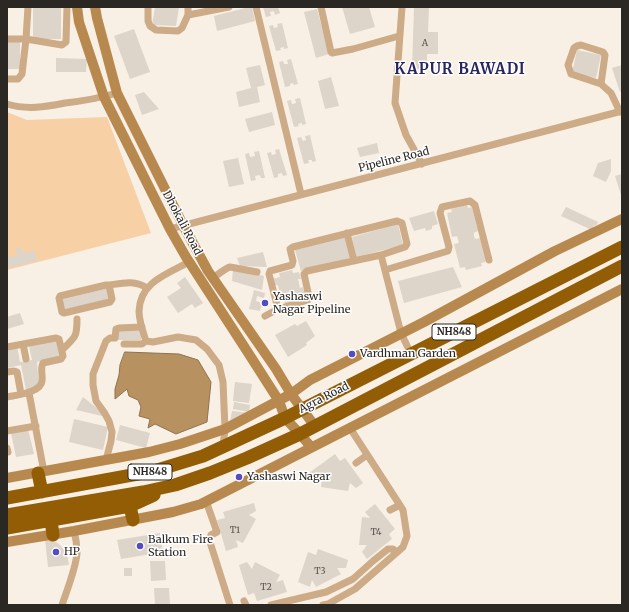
<!DOCTYPE html>
<style>
body{margin:0}
#map{position:relative;width:629px;height:612px;overflow:hidden;background:#f8efe5;font-family:Merriweather,serif}
canvas{display:block}
.frame{position:absolute;inset:0;border:8px solid #2b2824;pointer-events:none}
</style>
<div id="map">
<canvas width="629" height="612"></canvas>
<div class="frame"></div>
</div>
<script>
const c = document.querySelector('canvas').getContext('2d');
c.lineJoin = 'round';
function fill(path, color) { c.fillStyle = color; c.fill(path, 'evenodd'); }
function trace(path, color, width, dash) { c.strokeStyle = color; c.lineWidth = width; c.lineCap = dash ? 'butt' : 'round'; c.setLineDash(dash || []); c.stroke(path); }
function write(font, color, halo, rows, align = 'center') {
  c.font = font + ' Merriweather,serif'; c.lineWidth = 3; c.setLineDash([]); c.textBaseline = 'middle'; c.strokeStyle = halo; c.fillStyle = color; for (const [text, x, y, turn = 0] of rows) {
    c.save(); c.translate(x, y); c.rotate((+turn || 0) * Math.PI / 180); c.textAlign = isNaN(turn) ? turn : align; if (halo) c.strokeText(text, 0, 0); c.fillText(text, 0, 0); c.restore();
  }
}
fill(new Path2D(`
 M7,112L27,120L107,117L151,233L7,270Z`), '#f7d1a5');
const water = new Path2D(`
 M125,352L179,354L198,360L211,382L207,422L176,434L155,424L148,428L150,419L139,416L141,407L138,400L129,396L127,389L115,399V389L119,375L120,365Z`);
fill(water, '#b89161');
trace(water, '#8e724f', 1);
fill(new Path2D(`
 M33,7H61V39H33Z
 M155,7H179L176,26L152,25Z
 M249,7H252L255,21L217,31L214,16Z
 M263,7H278L280,13L275,15L274,11L270,12L271,16L266,17Z
 M342,7H369L375,27L350,34Z
 M414,7H429L428,32H438V54H427V69H412Z
 M317,9L329,54L316,58L304,12Z
 M282,23L288,48L284,49V47L280,48L281,50L276,51L269,26L273,25L274,28L278,27L277,24Z
 M134,29L150,72L130,79L114,36Z
 M7,41H20V69H7Z
 M577,50L601,55L596,78L572,73Z
 M56,58L87,59L86,72H56Z
 M291,59L298,84L294,85L293,83L290,84V86L285,87L279,62L283,61L284,64H288L287,60Z
 M260,65L265,85L257,87L260,102L239,107L236,92L251,88L246,68Z
 M622,65V91L620,92L612,68Z
 M331,77L339,106L325,109L318,81Z
 M144,92L159,109L142,115L135,95Z
 M300,98L306,124L302,125V123L298,124L299,126L294,127L287,101L291,100L292,104L296,103L295,99Z
 M272,112L275,125L249,132L245,119Z
 M310,135L316,161L312,162V160H308L309,163L304,164L297,138L301,137L303,141L306,140L305,136Z
 M377,143L379,153L360,157L357,148Z
 M279,149L287,175L283,176L282,173L278,174V177L274,178L267,153L271,152L272,155L276,154L275,150Z
 M259,151L265,178H261L260,175L255,176L256,180L251,181L245,154L249,153L250,157L255,156L254,152Z
 M238,158L244,184L229,187L223,161Z
 M611,159V171L606,182L593,176L598,163Z
 M622,174V198L615,176Z
 M467,205L468,208L472,207L478,231L474,233V236L475,239L480,238L486,262L481,263L482,266L466,270L465,267L460,268L454,244L459,243L457,236L452,237L447,213L452,212L451,209Z
 M566,207L598,222L596,226L594,225L592,230L561,216Z
 M434,211L438,224L432,226V229L426,231L425,228L414,231L409,218Z
 M398,224L403,245L356,257L352,237Z
 M345,237L350,258L301,271L295,250Z
 M21,247L23,253L35,250L37,261L8,268L7,257L17,255L16,248Z
 M263,252L267,267L240,266L237,258Z
 M453,267L462,287L404,303L398,281Z
 M233,269L264,276L262,290L232,281Z
 M292,270L293,273L299,272L301,279H298L300,288L303,287L305,295L299,296L300,300L285,304L284,300L277,301L276,295L280,294L278,285H274L272,279L280,277L279,273Z
 M185,277L203,303L195,308L192,304L178,313L167,297L181,288L177,283Z
 M107,287L110,299L64,311L60,298Z
 M254,290L265,293L264,298L257,296L256,301L262,303L260,311L249,309Z
 M20,313L24,324L7,329V317Z
 M306,321L315,336L306,343L307,345L288,357L275,335L295,324L297,326Z
 M141,328V340H118V329Z
 M57,340L60,357L37,362L39,386L26,390L21,365L7,368V348L17,346L20,362L32,360L29,346Z
 M235,382L252,384L249,403L233,401Z
 M83,397L103,413L102,416L76,410Z
 M234,402L250,405L249,412L233,409Z
 M232,411L249,413L230,422Z
 M74,419L108,427L103,450L69,442Z
 M120,425L150,433L146,448L116,440Z
 M28,429L34,454L16,457L11,433Z
 M335,454L340,461L345,458L363,483L356,488L350,483L348,491L321,487L322,479L316,483L309,473Z
 M254,503L256,511L249,515L256,519L243,543L236,540L238,547L226,551L217,520L225,518L223,512Z
 M375,504L395,529L389,534L392,539L367,559L362,552L367,545H359L362,517L370,518L365,512Z
 M160,533L163,552L121,559L117,540Z
 M45,539L56,542L60,545L67,554L69,565L48,567Z
 M318,549L348,560L346,568H337L341,574L316,587L312,580L310,587L298,582L308,552L316,555Z
 M150,561H165L166,580L151,581Z
 M247,562L252,569L255,562L280,575L276,582L283,580L287,592L257,601L254,593L248,595L239,565Z
 M124,568H132V576H124Z
 M154,588H169L170,605H155Z`), '#ddd4ca');
trace(new Path2D(`
 M148,7V21L150,26L156,30L178,31L182,28L188,15V7
 M256,7L301,194
 M321,7L331,52L332,53L353,49L399,36
 M402,7L395,103L406,135L422,164
 M188,15L229,7
 M7,39H26L28,7
 M7,79H18L22,74L26,39L62,45L66,42L67,7
 M601,84L605,55L603,52L581,45L577,46L574,48L568,65L571,74L601,84L611,93L620,112
 M7,104C27,110 45,107 65,103C83,101 100,98 117,93
 M170,229L622,111
 M347,233L354,261
 M189,262C167,274 140,282 139,311C139,321 143,332 146,341L153,342L178,337L196,340L207,349L219,365L223,382L225,429L223,446
 M385,270L448,251L449,247L440,213L442,207L470,201L475,205L489,260
 M213,278C217,275 226,268 230,267L257,272
 M109,285L112,299L110,302L64,313L62,312L59,298L60,296L106,285H110C123,283 135,280 147,288
 M278,309L269,274L270,271L292,265L293,261L290,249L293,247L397,221L402,223L407,244L405,247L381,255L401,333L411,354
 M265,316L278,309L308,300L309,297L304,274L307,271L381,255
 M23,344L26,359
 M124,344H142L146,341
 M7,347L56,338L59,339L63,356L61,359L43,363C40,369 43,375 42,381C41,393 16,395 7,397
 M62,350C75,337 77,338 77,319
 M7,372L14,371L17,372L21,394
 M29,393L44,472
 M7,431L36,426
 M7,448L8,452
 M106,460L111,441L112,432L109,421L104,412L96,401L93,385V374L106,341L110,338H115L116,329L119,328L142,327
 M356,463L367,455
 M206,501L217,532L211,535L209,539L230,605
 M390,510L400,505
 M244,601L246,605
 M62,605C67,590 76,568 77,553C77,546 76,538 74,531
 M271,605L326,592L353,579L373,561L388,549H393L397,552
 M323,605L328,604L355,589L403,547L407,536L403,510L350,428`), '#ccab86', 7);
trace(new Path2D(`
 M77,7L79,22L104,97L170,229L186,257L247,351L279,401L285,418L300,434L311,447
 M95,7L97,18L117,93L183,225L208,271L276,369L291,394L314,425
 M7,478L149,452L180,444L225,429L291,394L310,380L424,322L555,251L622,219
 M7,542L74,531L173,512L201,504L622,289`), '#b8894e', 10);
trace(new Path2D(`
 M38,473L42,492
 M7,498L154,471L203,456L285,418L622,247
 M130,506L133,520
 M7,515L143,492L175,485L210,473L247,458L300,434L622,266
 M51,520L53,535
 M7,528L130,506L154,495`), '#925d04', 13);
for (const [x, y, r, color] of [
 [265,303,4,"#544cc3"],
 [352,354,4,"#544cc3"],
 [239,477,4,"#544cc3"],
 [140,546,4,"#544cc3"],
 [56,552,4,"#544cc3"]
]) { const dot = new Path2D(); dot.arc(x, y, r, 0, 2 * Math.PI); c.fillStyle = color; c.fill(dot); trace(dot, '#fefefe', 1.5); }
write('9px', '#58534e', null, [
 ["A",425,43],
 ["T1",235,530],
 ["T4",376,532],
 ["T3",320,571],
 ["T2",266,587]
]);
for (const [x, y, w] of [
 [454,332,44],
 [150,472,44]
]) { const box = new Path2D(); box.roundRect(x - w / 2, y - 8, w, 16, 3); c.fillStyle = '#fefefe'; c.fill(box); trace(box, '#2b2824', 1); }
write('bold 10px', '#2b2824', null, [
 ["NH848",454,332],
 ["NH848",150,472]
]);
write('11px', '#2b2824', '#fefefe', [
 ["Pipeline Road",394,160,-14],
 ["Dhokali Road",182,223,62],
 ["Agra Road",324,398,-27]
]);
write('11px', '#2b2824', '#fefefe', [
 ["Yashaswi",273,297],
 ["Nagar Pipeline",273,310],
 ["Vardhman Garden",360,354],
 ["Yashaswi Nagar",247,477],
 ["Balkum Fire",148,540],
 ["Station",148,553],
 ["HP",64,552]
], 'left');
c.letterSpacing = '1px';
write('bold 15px', '#28255f', '#fefefe', [
 ["KAPUR BAWADI",460,70]
]);
c.letterSpacing = '0px';
</script>
